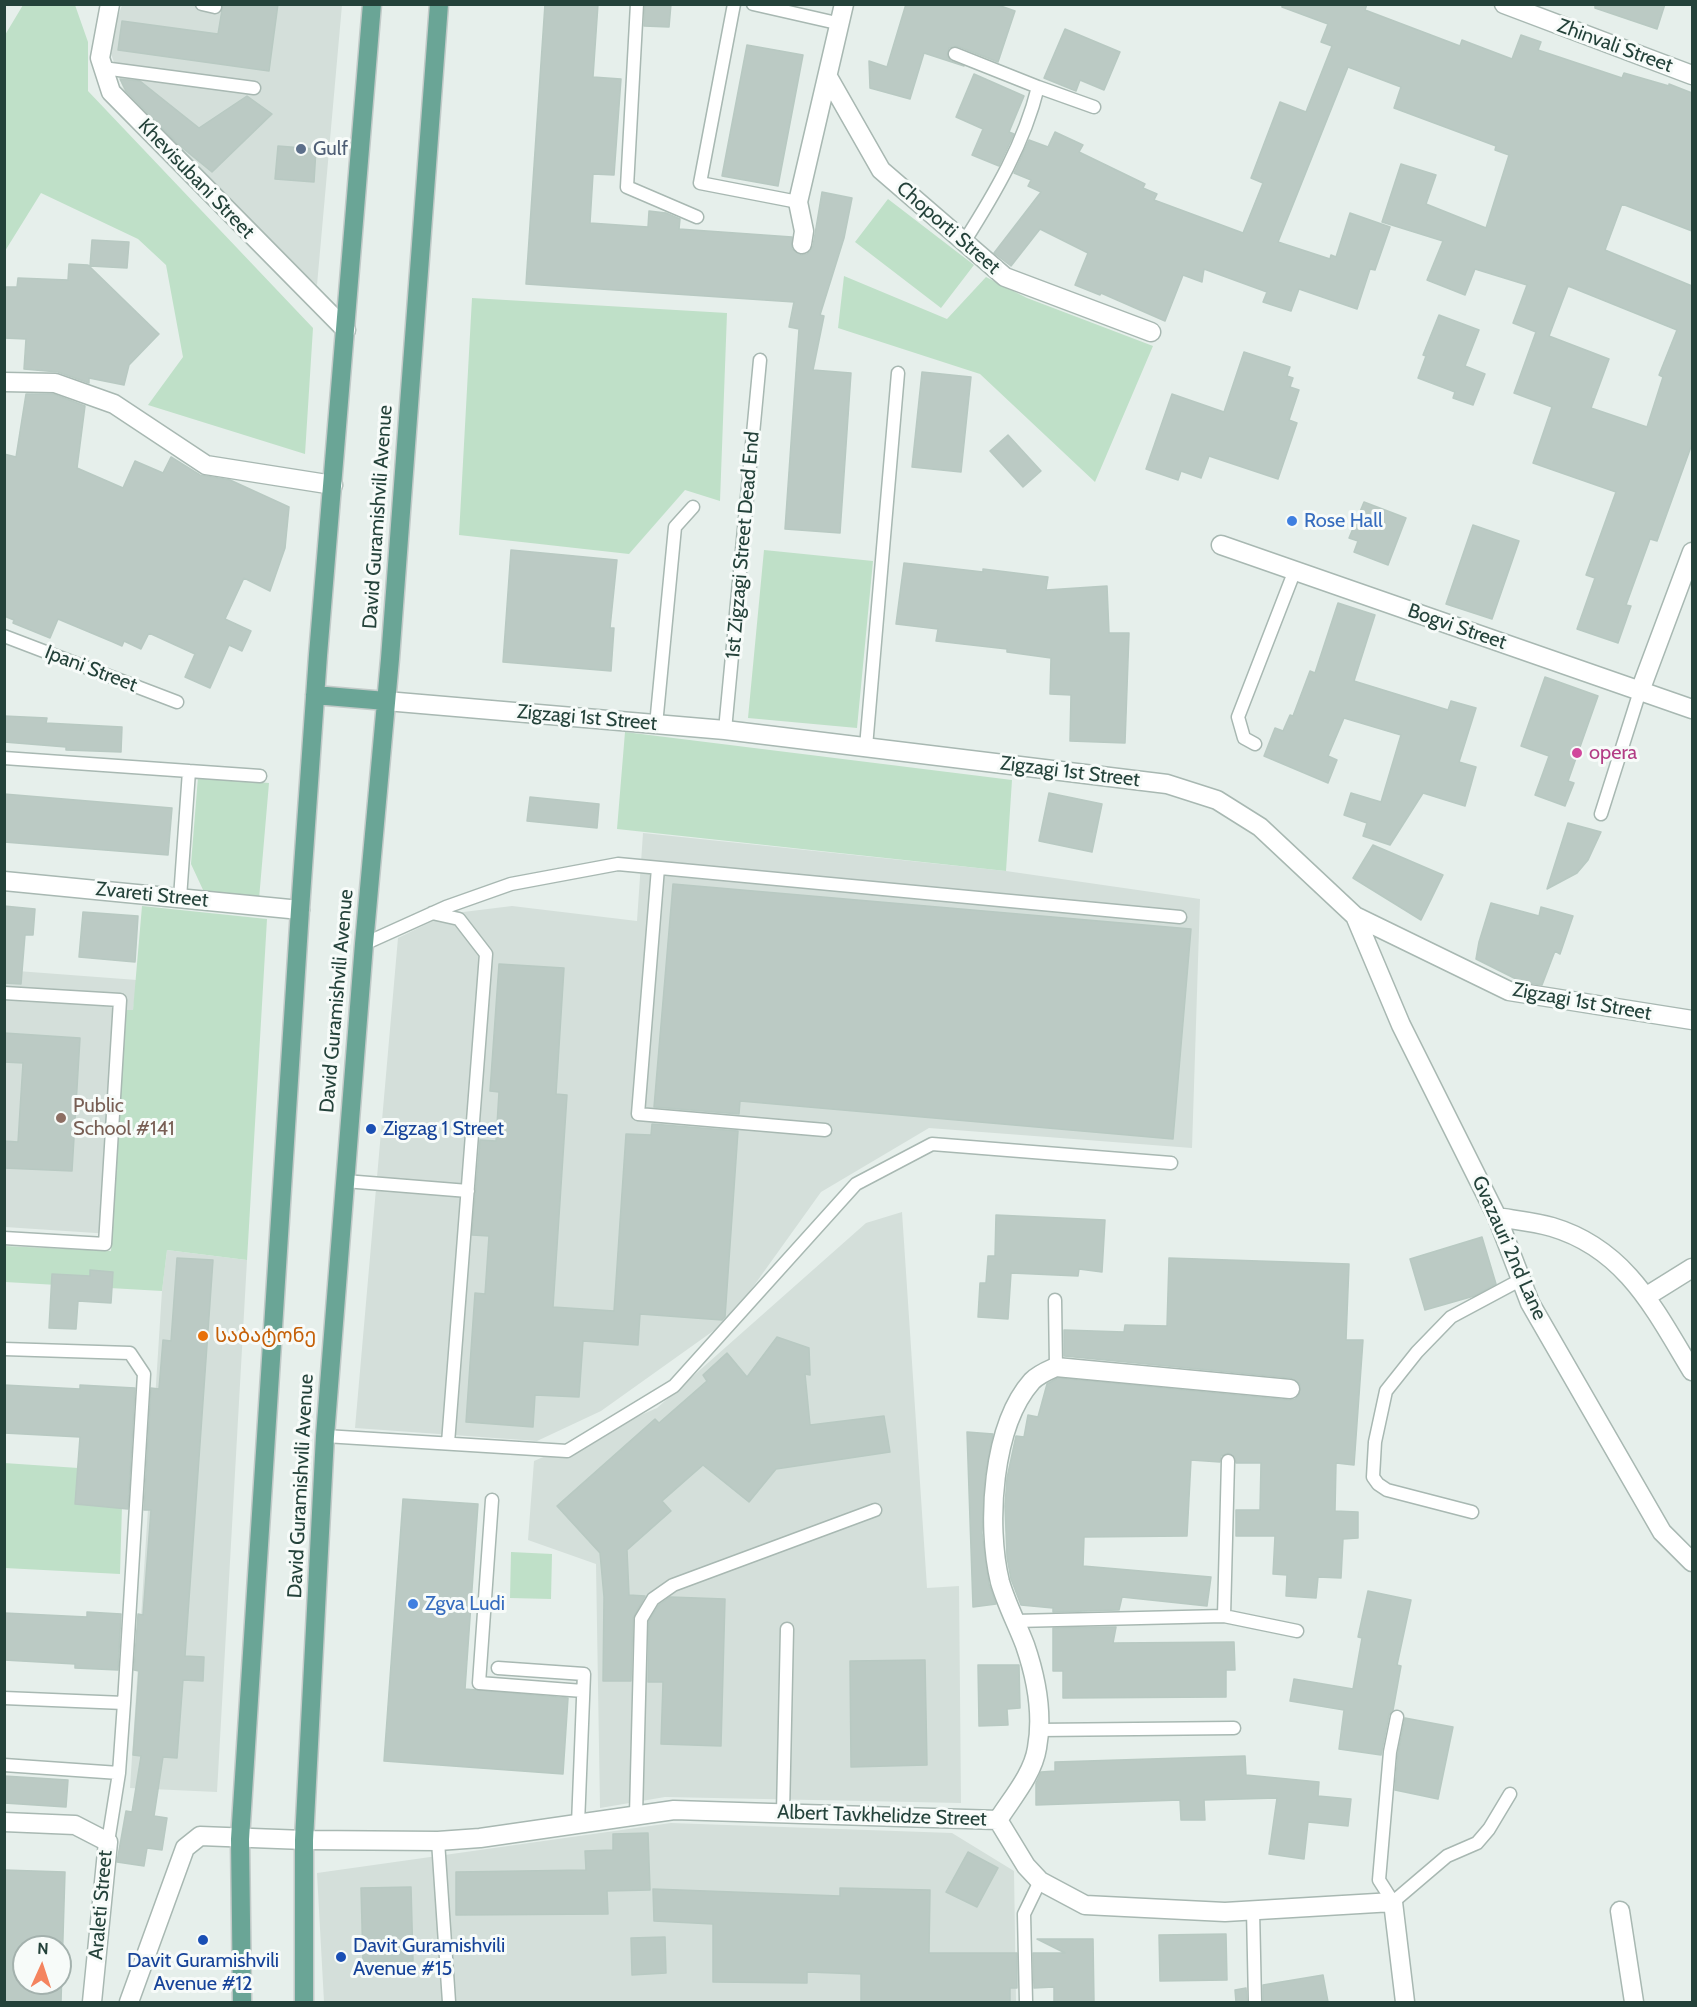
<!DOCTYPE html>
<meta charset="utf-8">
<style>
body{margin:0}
#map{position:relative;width:1697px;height:2007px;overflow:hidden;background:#e6efeb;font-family:Cabin,sans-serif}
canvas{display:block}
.frame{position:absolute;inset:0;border:6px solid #24423a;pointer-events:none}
.north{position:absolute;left:12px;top:1935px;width:60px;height:60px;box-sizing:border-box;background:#f7fbf9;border:2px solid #a3b1ad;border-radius:50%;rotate:3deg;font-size:16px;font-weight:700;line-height:24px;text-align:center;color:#24423a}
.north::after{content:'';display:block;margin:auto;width:21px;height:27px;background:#f4845f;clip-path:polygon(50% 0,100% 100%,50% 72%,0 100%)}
</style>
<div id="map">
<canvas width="1697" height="2007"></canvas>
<div class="frame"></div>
<div class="north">N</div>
</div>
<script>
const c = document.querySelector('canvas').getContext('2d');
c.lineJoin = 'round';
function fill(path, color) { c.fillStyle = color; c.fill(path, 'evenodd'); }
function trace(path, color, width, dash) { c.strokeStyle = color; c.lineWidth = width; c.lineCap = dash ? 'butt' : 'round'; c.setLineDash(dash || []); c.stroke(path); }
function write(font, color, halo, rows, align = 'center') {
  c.font = font + ' Cabin,"Noto Sans Georgian",sans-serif'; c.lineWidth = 6; c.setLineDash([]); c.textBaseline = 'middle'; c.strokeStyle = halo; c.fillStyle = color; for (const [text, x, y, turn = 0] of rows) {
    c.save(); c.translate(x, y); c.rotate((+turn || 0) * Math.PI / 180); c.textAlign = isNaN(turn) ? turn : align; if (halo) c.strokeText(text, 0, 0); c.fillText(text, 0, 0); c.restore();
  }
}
fill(new Path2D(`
 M122,5H342L317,285L280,254L131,111L108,45Z
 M643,833L1006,871L1200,899L1192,1148L929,1128L821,1192L730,1319L601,1411L537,1441L355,1428L398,938L447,914L512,906L637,921Z
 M4,970L137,980L133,1010H123L111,1234L5,1227Z
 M902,1212L927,1588L959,1586L961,1803L665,1797L600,1808L596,1564L528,1540L534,1461L657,1408L866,1223Z
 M167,1250L247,1260L217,1792L130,1788L162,1291Z
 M671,1823L952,1833L1014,1871L1016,2002H324L317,1873Z`), '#d4dfda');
fill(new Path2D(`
 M23,5H75L88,42V91L313,328L305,454L148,405L183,357L166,265L138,239L41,193L5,251V35Z
 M888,199L974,265L941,308L855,242Z
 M844,276L947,319L986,277L1027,298L1153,346L1095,482L980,374L838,328Z
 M472,298L727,313L720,501L685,490L629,554L459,535Z
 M764,550L873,561L857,728L748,718Z
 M625,732L1012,780L1006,871L617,829Z
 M198,777L269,783L259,899L204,892L191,864Z
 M142,906L267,919L247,1260L167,1250L162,1291L5,1282V1246L111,1251L122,1010H133Z
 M4,1463L123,1471L120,1574L5,1568Z
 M511,1552L552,1554L551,1599L510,1598Z`), '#bfe0c8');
const building = new Path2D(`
 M223,4H278L269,71L118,50L122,21L218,34Z
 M545,4H598L593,77L621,79L614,175L593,174L590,223L648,227L649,211L666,213L680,219L679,229L792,237V249L801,255L807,254L813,246L822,192L852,198L844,238L820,315L824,316L813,370L851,373L840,533L785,529L799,329L789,327L794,302L526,284Z
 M645,4H671L669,27L644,26Z
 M906,4H995L1015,11L998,62L957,46L949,48L947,56L951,61L964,66L924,53L910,99L870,88L869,61L887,67Z
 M1282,4H1367L1365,10L1460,46L1462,40L1512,59L1521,35L1541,42L1538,50L1622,78L1624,73L1669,86V84L1692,93V231L1622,204L1605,250L1692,286V444L1657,541L1650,539L1626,605L1631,606L1618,643L1577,629L1595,578L1586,575L1616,492L1533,463L1552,407L1514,393L1536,332L1513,323L1527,285L1475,269L1465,295L1427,280L1443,241L1382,222L1401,164L1436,175L1426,204L1486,228L1509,155L1495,150L1496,146L1394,108L1401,87L1348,67L1278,242L1330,259L1331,255L1336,257L1350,213L1390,227L1375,270L1370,269L1357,309L1299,289L1291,311L1263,302L1267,292L1204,269L1202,282L1183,275L1165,321L1101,293L1100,295L1075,285L1088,253L1040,229L1011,266L994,253L1041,192L1028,186L1031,180L1014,173L1029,140L1048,147L1055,132L1083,145L1079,152L1145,184L1143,188L1157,194L1154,200L1243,233L1263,183L1251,178L1280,102L1306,112L1332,46L1321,42L1328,24L1282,7ZM1568,286L1677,330L1659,375L1663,377L1647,427L1591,408L1609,359L1549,336Z
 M1595,4H1665L1657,29L1595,8Z
 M1065,29L1120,52L1104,90L1080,80L1076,91L1044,78Z
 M747,45L803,55L778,186L722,176Z
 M974,74L1024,96L1009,132L1014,134L999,166L972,155L983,129L956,117Z
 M120,79L140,81L199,128L247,96L272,114L212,172L179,145L126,91Z
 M278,146L316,149L314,182L275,179Z
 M92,240L129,242L127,268L90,266Z
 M69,264L88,265L159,334L129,365L124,385L89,378V383L58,372L24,369L26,339L4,338V287H17L18,278L68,280Z
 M1439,315L1479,330L1465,366L1485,374L1473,405L1453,398L1455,392L1418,378L1426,356L1423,355Z
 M1244,352L1290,367L1287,376L1293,378L1290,387L1299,390L1289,420L1297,423L1278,479L1209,456L1201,478L1181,471L1178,480L1146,469L1172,394L1224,412Z
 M922,372L971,377L961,472L912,467Z
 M26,394H53L85,406L77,468L123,488L135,461L163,473L171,457L200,475L230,480L289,507L285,548L270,591L244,578L225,619L251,631L242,651L229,645L210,688L185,677L195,654L149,633L141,649L124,641L122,646L113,642L58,619L50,638L13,623L14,620L4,616V454L16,457Z
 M1008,435L1041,471L1023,487L990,451Z
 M1364,502L1406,518L1388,565L1354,552L1358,541L1349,538Z
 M1473,525L1519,541L1492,619L1446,604Z
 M511,550L617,560L610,628H614L611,671L503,662Z
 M904,563L983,572V569L1048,577L1046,590L1107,586L1109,633H1129L1125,743L1070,741L1071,695L1050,694L1051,658L1007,652V649L936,641L938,629L896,624Z
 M1338,603L1375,615L1354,681L1448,710L1451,701L1476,708L1459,762L1476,767L1465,806L1423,793L1390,845L1363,836L1367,823L1344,815L1351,793L1381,802L1401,735L1344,718L1328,756L1337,760L1328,783L1264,756L1275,728L1283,731L1290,715L1293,716L1310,671L1315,673Z
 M1545,677L1598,696L1568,781L1574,783L1565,806L1535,795L1549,756L1521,746Z
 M4,716L47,718L46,723L122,727L121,752L66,750V747L4,742Z
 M1049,793L1102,804L1092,852L1039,841Z
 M4,794L172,808L168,855L4,842Z
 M530,797L599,804L597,828L527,821Z
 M1568,823L1601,832L1588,860L1577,873L1547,889Z
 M1373,845L1443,875L1421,920L1353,878Z
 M673,884L1191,929L1173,1139L740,1101L739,1114L654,1107Z
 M1491,903L1539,916L1541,907L1573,916L1560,954L1555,951L1542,985L1522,982L1476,959L1479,942Z
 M4,906L35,909L33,935H25L21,984L4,983Z
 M83,912L138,916L135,962L79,957Z
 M499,964L564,968L556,1094L567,1095L553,1307L614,1311L626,1134L651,1135L652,1124L738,1131L725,1317L722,1320L640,1314L638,1345L583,1341L579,1397L535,1395L533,1427L466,1422L475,1293L485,1294L489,1236L472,1235L480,1140L496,1141L499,1092L490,1091Z
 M4,1033L80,1038L72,1171L4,1168V1141L18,1142L23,1063L4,1062Z
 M996,1215L1105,1220L1102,1272L1079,1269L1078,1276L1011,1273L1008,1319L978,1317L980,1283H986L988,1256H995Z
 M1482,1237L1496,1284L1474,1296L1425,1310L1410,1259Z
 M177,1258L213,1260L185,1656L204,1657L203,1681L183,1680L177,1758L163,1757L154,1816L167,1818L162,1850L147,1848L144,1866L117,1862L126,1811L132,1812L141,1756L133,1755L139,1671L134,1670L138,1614L143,1615L151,1510H144L151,1388L159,1389L163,1340L171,1341Z
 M1169,1258L1349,1264L1346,1340H1363L1354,1465L1336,1463L1335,1511L1358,1512V1538L1343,1539L1341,1578L1318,1577L1316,1598L1286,1596L1287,1575L1273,1574L1275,1536H1236V1510H1260L1261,1463H1236L1235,1457L1228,1453L1221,1456L1220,1462L1191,1460L1187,1536L1084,1537L1083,1566L1211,1577L1207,1606L1122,1597L1119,1610L1053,1612V1608L1021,1605L1011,1579L1007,1557L1005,1506L1007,1478L1016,1436L1024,1437L1028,1415L1038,1417L1047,1384L1058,1378L1289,1400L1295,1399L1299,1395L1300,1384L1291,1378L1064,1356V1330L1124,1332L1125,1325L1167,1326Z
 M90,1270L113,1272L111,1303L78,1301L76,1329L49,1328L52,1274L90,1276Z
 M777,1337L809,1348L810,1375L805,1374L810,1425L884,1416L890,1452L776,1469L749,1502L703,1465L662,1501L671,1511L627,1550L629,1595L645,1596L633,1618L631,1681H603L604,1597L600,1553L557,1506L655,1419L659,1423L707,1381L703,1375L727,1353L747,1377Z
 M4,1385L80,1389V1385L135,1388L128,1509L75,1504L80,1437L4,1433Z
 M967,1432L993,1434L985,1476L982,1533L989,1584L996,1604L973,1607Z
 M403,1499L478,1504L465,1689L568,1698L563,1774L384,1761Z
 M1368,1591L1411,1600L1397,1665L1401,1666L1393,1710L1389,1715L1381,1755L1339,1749L1344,1710L1290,1701L1294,1679L1353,1689L1362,1638L1358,1637Z
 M670,1597L725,1599L721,1746L661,1744L663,1682H648L649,1621L659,1605Z
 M87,1612L121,1614L118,1670L75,1668V1664L4,1660V1613L87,1617Z
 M1116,1627L1113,1643L1234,1642L1235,1670H1226V1697L1063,1698V1671H1053V1628Z
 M925,1660L927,1765L851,1767L850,1661Z
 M978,1665H1019L1020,1708L1007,1709L1008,1725L979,1726Z
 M1405,1718L1453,1727L1438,1799L1395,1790L1398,1753Z
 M1245,1756L1246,1775L1319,1782L1318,1796L1351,1799L1348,1826L1308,1822L1304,1859L1269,1854L1277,1798L1204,1800L1205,1820H1181L1180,1800L1036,1805V1783L1041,1772L1055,1771V1762Z
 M4,1776L68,1780L66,1807L4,1803Z
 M648,1833L650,1890L607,1891L608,1914L456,1915V1872L586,1870L585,1851L613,1850V1834Z
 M968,1852L998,1868L977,1907L946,1892Z
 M4,1870L65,1872L61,2002H4ZM24,1947H60V1983H24Z
 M411,1887L413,1961L363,1962L361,1888Z
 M840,1888L930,1890L929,1953H1017V1988H1010V2002H861V1974L807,1972V1983L713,1982V1924L654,1921L653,1889L840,1896Z
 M1226,1934L1227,1980L1160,1981L1159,1935Z
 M665,1937L666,1973L632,1975L631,1938Z
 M1037,1939H1093L1094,2002H1054V1987L1034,1988L1033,1953H1065Z
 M1323,1975L1328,2002H1263V1985Z
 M1246,1988L1247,2002H1236L1235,1990Z`);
fill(building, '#bbcac4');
trace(building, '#b8c9c2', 1.5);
const lane = new Path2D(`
 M202,4L215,7
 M637,4L627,187L697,217
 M734,4L700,183L798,202
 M753,4L841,24
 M955,54L1038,87L1094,107
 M103,68L254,88
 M964,242C995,193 1024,144 1038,87
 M4,636L177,702
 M656,725L675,527L693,507
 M725,730L760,360
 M1255,744L1244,738L1238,717L1295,570
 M866,747L898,373
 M4,758L260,776
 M1601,814L1640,691
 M658,868L638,1114L825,1130
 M180,898L189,771
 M432,913L459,919L486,954L448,1443
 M364,944L446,907L511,884L618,864L1180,917
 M4,993L120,1000L105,1244L4,1238
 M345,1181L468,1191
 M1055,1300L1056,1367
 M4,1349L130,1353L144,1374L124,1703L119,1773L108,1842
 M325,1436L567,1451L674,1386L856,1184L932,1144L1171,1163
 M492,1500L479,1683L583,1691
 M1472,1512L1387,1490L1378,1484L1373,1477L1375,1442L1386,1391L1417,1352L1451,1317L1522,1279
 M1224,1616L1297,1631
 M1015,1621L1224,1616L1228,1461
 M498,1668L584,1674L578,1824
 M4,1698L124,1703
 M1397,1717L1390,1752L1379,1880L1393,1902L1447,1856L1477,1843L1489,1829L1510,1794
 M1038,1730L1234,1728
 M4,1765L119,1773
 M783,1813L787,1629
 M636,1815L641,1619L653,1599L673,1585L875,1510
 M438,1841L449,2002
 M1253,1910L1255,2002
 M1026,2002L1024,1914L1040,1881`);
const street = new Path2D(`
 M110,4L100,58L111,92L346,330
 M1504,4L1692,75
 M828,77L881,170L1005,277L1151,332
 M802,244L804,231L798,202L844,4
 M4,382L55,383L114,404L206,465L333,485
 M1221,545L1692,709
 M1640,691L1692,552
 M386,701L725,730L1167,784L1217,800L1260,827L1355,916L1509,991L1692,1020
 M4,881L300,910
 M1355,916L1401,1025L1497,1217L1530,1303L1662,1532L1692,1562
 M1497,1217C1515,1220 1535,1222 1552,1227C1626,1249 1655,1310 1692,1371
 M1647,1296L1692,1268
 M998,1820C1012,1798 1033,1774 1037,1748C1043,1715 1036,1677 1025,1645C1017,1624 1006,1603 1000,1582C986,1525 992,1426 1032,1381C1039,1374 1047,1371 1056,1367L1290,1389
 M4,1822L75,1825L108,1842L92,2002
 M1620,1911L1634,2002
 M129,2002L185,1848L200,1836L304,1840L438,1841L480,1838L674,1810L998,1820L1026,1866L1040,1881L1085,1905L1225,1912L1393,1902L1405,2002`);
const primary = new Path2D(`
 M315,695L386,701
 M242,2002L240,1839L300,910L318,655L372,4
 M304,2002V1840L325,1436L364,944L390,659L439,4`);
trace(lane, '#a8b8b2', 15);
trace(street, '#a8b8b2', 21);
trace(primary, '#c2cac8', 21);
trace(lane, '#fff', 12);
trace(street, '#fff', 18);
trace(primary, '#6aa596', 18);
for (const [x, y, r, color] of [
 [301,149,6,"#5c6f8a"],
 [1292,521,6,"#3f7fe0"],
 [1577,753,6,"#d1479c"],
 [61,1118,6,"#8d6e63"],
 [371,1129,6,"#1a4fb4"],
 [203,1336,6,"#e8710a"],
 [413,1604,6,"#3f7fe0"],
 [203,1940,6,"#1a4fb4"],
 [341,1957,6,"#1a4fb4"]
]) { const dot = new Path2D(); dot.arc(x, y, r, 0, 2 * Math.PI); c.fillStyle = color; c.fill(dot); trace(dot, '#f7fbf9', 2); }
write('20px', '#24423a', '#f7fbf9', [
 ["Zhinvali Street",1615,46,20],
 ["Khevisubani Street",196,179,46],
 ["Choporti Street",948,228,41],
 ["David Guramishvili Avenue",378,517,-86],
 ["1st Zigzagi Street Dead End",743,545,-85],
 ["Bogvi Street",1457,627,19],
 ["Ipani Street",91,669,21],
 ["Zigzagi 1st Street",587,718,5],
 ["Zigzagi 1st Street",1070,772,7],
 ["Zvareti Street",152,895,6],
 ["David Guramishvili Avenue",337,1001,-85],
 ["Zigzagi 1st Street",1582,1002,10],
 ["Gvazauri 2nd Lane",1509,1248,66],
 ["David Guramishvili Avenue",301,1486,-87],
 ["Albert Tavkhelidze Street",882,1816,2],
 ["Araleti Street",101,1905,-85]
]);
write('20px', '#4e5e75', '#f7fbf9', [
 ["Gulf",313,149]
], 'left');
write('20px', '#366cbe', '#f7fbf9', [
 ["Rose Hall",1304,521],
 ["Zgva Ludi",425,1604]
], 'left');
write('20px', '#b23c85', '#f7fbf9', [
 ["opera",1589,753]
], 'left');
write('20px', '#785e54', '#f7fbf9', [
 ["Public",73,1106],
 ["School #141",73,1129]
], 'left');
write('20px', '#164399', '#f7fbf9', [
 ["Zigzag 1 Street",383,1129],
 ["Davit Guramishvili",353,1946],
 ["Avenue #15",353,1969],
 ["Davit Guramishvili",203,1961,"center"],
 ["Avenue #12",203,1984,"center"]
], 'left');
write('20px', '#c56008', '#f7fbf9', [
 ["საბატონე",215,1336]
], 'left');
</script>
